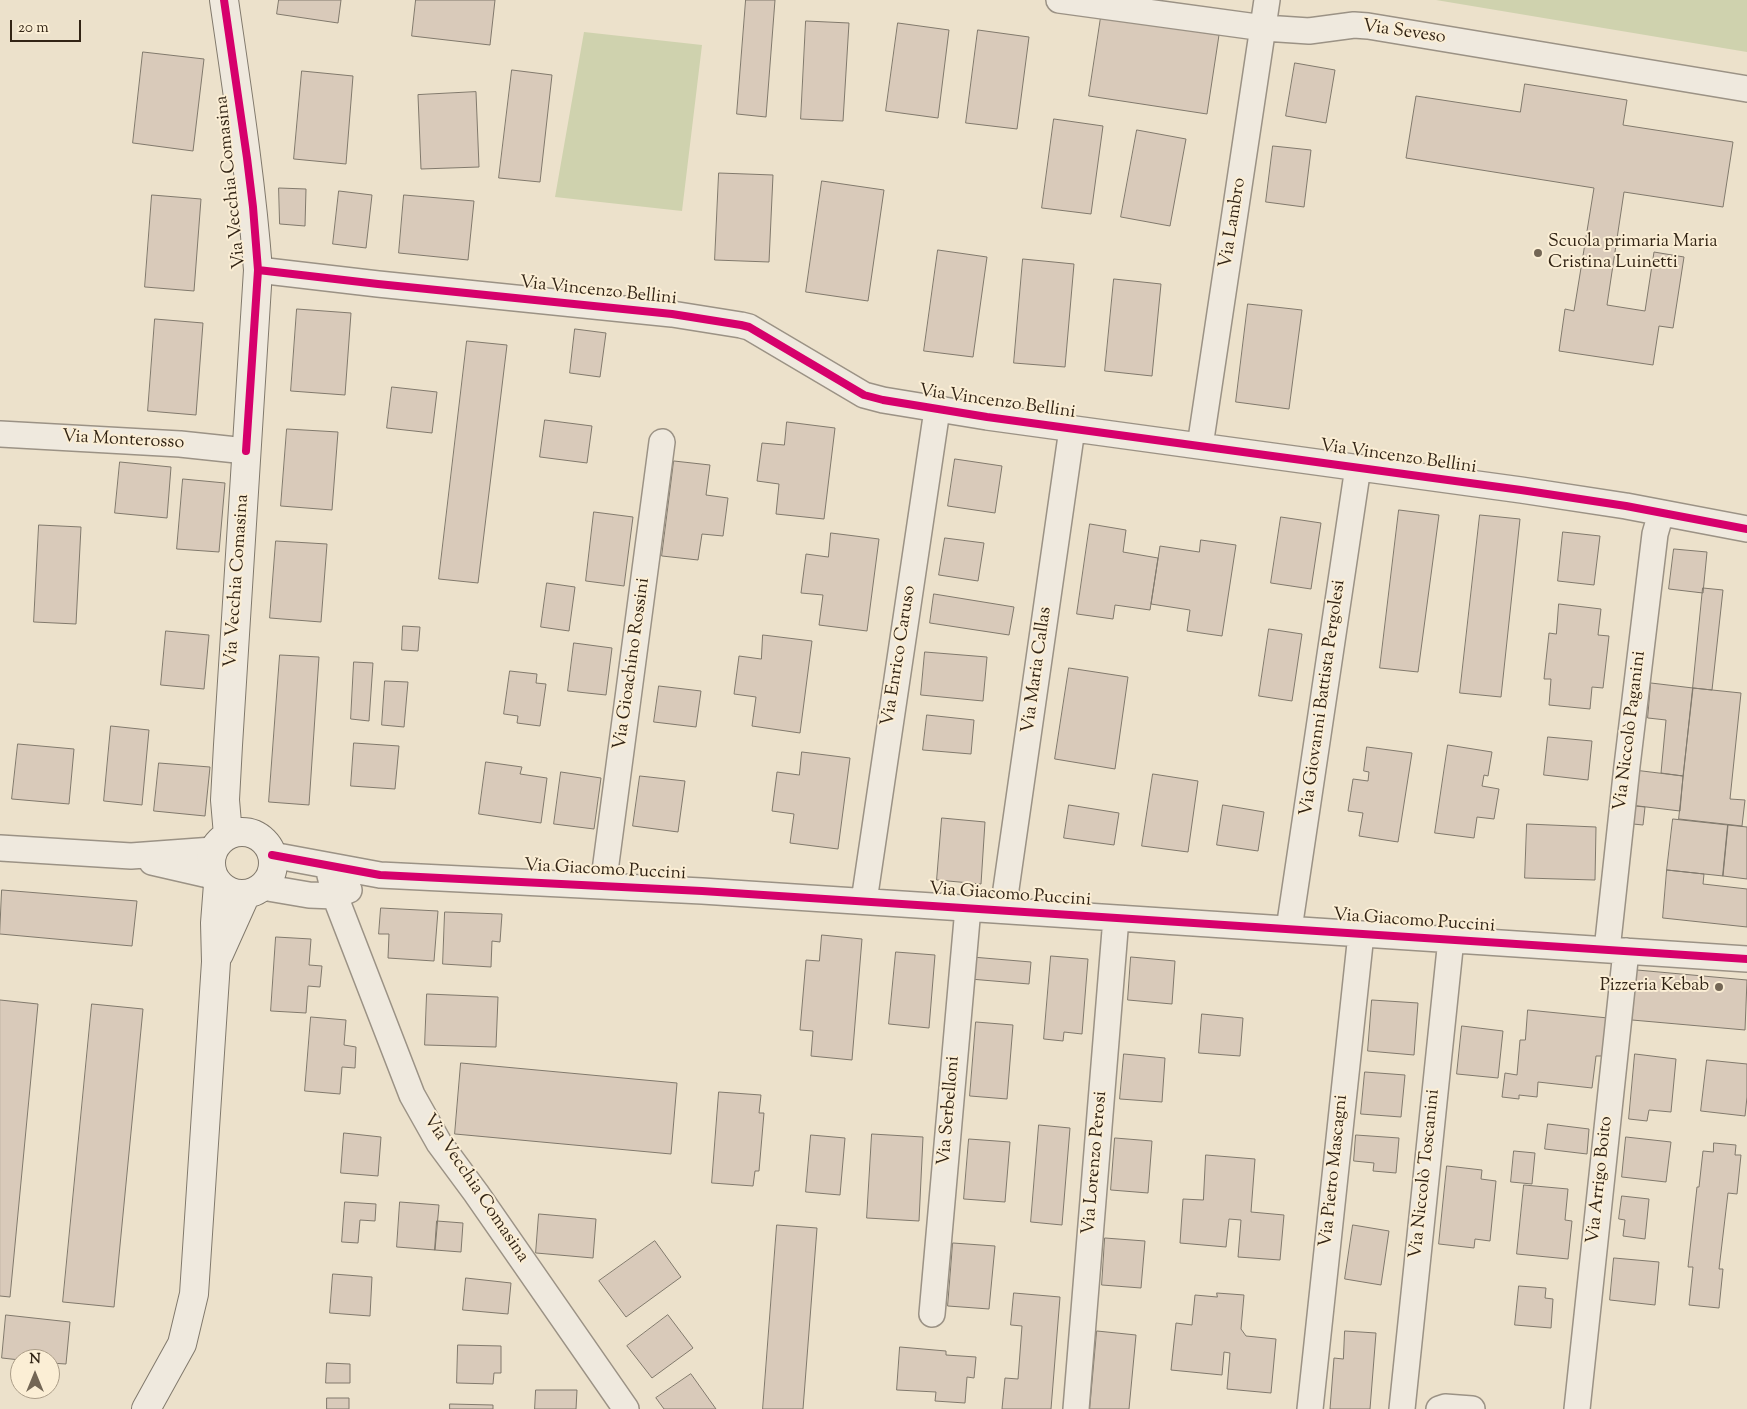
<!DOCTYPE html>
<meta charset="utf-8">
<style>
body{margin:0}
#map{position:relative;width:1747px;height:1409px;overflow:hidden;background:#ece1cb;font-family:"Sorts Mill Goudy",serif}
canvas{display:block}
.north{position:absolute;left:10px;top:1349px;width:50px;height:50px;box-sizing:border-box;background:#fbeed5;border:1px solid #ab9d88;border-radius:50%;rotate:0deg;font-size:14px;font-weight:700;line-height:20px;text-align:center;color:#322415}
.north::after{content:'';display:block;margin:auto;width:18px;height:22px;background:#736655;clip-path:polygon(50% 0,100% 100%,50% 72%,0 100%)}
.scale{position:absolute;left:10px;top:20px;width:71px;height:22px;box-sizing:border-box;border:2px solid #322415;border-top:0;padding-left:6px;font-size:15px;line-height:18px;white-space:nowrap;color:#322415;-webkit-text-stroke:4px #fbeed5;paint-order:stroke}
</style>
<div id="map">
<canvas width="1747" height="1409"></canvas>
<div class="north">N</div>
<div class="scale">20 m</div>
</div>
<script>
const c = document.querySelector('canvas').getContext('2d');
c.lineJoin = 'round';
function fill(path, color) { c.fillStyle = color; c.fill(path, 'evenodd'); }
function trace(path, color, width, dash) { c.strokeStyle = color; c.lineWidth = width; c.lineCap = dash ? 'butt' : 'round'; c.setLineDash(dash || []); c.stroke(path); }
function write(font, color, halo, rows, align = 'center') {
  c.font = font + ' "Sorts Mill Goudy",serif'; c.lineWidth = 4; c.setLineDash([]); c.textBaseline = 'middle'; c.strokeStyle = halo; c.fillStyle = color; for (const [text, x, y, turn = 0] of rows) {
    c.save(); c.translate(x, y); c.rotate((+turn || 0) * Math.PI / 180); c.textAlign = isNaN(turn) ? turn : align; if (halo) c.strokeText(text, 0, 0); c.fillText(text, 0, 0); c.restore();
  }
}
fill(new Path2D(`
 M1436,0H1747V52Z
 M584,32L702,45L682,211L555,197Z`), '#cfd2ae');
const building = new Path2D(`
 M279,0H341L338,23L277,14Z
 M416,0H495L490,45L412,36Z
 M746,0H775L766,117L737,114Z
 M1101,17L1219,35L1207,114L1089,96Z
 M806,21L849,23L843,121L801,119Z
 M898,23L949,30L938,118L886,111Z
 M978,30L1029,37L1017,129L966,123Z
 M143,52L204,59L193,151L133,143Z
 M1295,63L1335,70L1326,123L1286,116Z
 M512,70L552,75L540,182L499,178Z
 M302,71L353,76L346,164L294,159Z
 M1525,84L1627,100L1623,125L1733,142L1723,207L1624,192L1607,305L1645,311L1654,252L1684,257L1673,328L1659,326L1653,365L1559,351L1565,309L1574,311L1594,188L1406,158L1416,96L1520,112Z
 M476,92L479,167L421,169L418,95Z
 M1054,119L1103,126L1091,214L1042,208Z
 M1137,130L1186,139L1170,226L1121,217Z
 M1273,146L1311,150L1304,207L1266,202Z
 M719,173L773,175L769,262L715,260Z
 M822,181L884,190L868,301L806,292Z
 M279,188L306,189L305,226L280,224Z
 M339,191L372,195L366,248L333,244Z
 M152,195L201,199L194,291L145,287Z
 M404,195L474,201L468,260L399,253Z
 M938,250L987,257L973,357L924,351Z
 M1023,259L1074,264L1065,367L1014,363Z
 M1114,279L1161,284L1152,376L1105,371Z
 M1248,304L1302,310L1289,409L1236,402Z
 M297,309L351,313L345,395L291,391Z
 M155,319L203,323L196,415L148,411Z
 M575,329L606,333L600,377L570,373Z
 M467,341L507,345L478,583L439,579Z
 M392,387L437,392L432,433L387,428Z
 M545,420L592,426L587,463L540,457Z
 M787,422L835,428L824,519L776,514L779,484L757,481L762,443L784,445Z
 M287,429L338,432L332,510L281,506Z
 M955,459L1002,466L995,513L948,506Z
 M674,461L710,465L706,495L728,498L723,536L702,534L698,560L662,556Z
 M120,462L171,467L167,518L115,513Z
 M183,479L225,483L219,552L177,549Z
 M1399,510L1439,515L1418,672L1380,668Z
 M594,512L633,517L624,586L586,581Z
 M1480,515L1520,519L1501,697L1460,693Z
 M1281,517L1321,523L1311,589L1271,583Z
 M1090,524L1126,530L1123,552L1158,558L1150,610L1115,605L1113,619L1077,614Z
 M39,525L81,527L76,624L34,622Z
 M1563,532L1600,536L1594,585L1558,581Z
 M831,533L879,539L867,631L819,625L823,595L801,593L806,554L828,557Z
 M945,538L984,543L978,581L939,575Z
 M1201,540L1236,545L1222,636L1187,631L1190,610L1151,604L1160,546L1199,552Z
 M276,541L327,544L321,622L270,618Z
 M1674,549L1707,552L1703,593L1669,589Z
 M547,583L575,587L569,631L541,627Z
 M1703,588L1723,590L1712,690L1693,688Z
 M934,594L1014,607L1009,635L930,623Z
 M1559,604L1601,609L1598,635L1609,636L1603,688L1592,687L1590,709L1549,705L1551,679H1544L1549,633L1556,634Z
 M403,626L420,627L418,651L402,650Z
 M1269,629L1302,634L1292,701L1259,696Z
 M166,631L209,635L204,689L161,685Z
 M763,635L812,641L800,733L752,726L756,697L734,694L739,656L761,659Z
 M574,643L612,648L606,695L568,691Z
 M925,652L987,657L983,701L921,695Z
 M280,655L319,657L309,805L269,802Z
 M354,662L373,663L369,721L351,719Z
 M1069,668L1128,677L1115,769L1055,759Z
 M510,671L537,674L536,683L546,684L540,726L517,723L518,716L504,714Z
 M385,681L408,682L404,727L382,725Z
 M1651,683L1693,688L1683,776L1661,773L1666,720L1648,718Z
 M659,686L701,691L696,727L654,722Z
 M1693,688L1741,693L1730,799L1745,800L1742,826L1679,819Z
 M927,715L974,720L971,754L923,750Z
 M111,726L149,730L142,805L104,801Z
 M1548,737L1592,741L1588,780L1544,775Z
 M354,743L399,746L395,789L351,786Z
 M18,744L74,749L69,804L12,799Z
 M1448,745L1492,752L1488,776L1484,775L1482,786L1499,789L1494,819L1477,817L1474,838L1435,833Z
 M1367,747L1412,753L1398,842L1359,836L1363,813L1348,811L1353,779L1368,781L1369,772L1364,771Z
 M802,752L850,758L838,849L790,843L794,814L772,811L777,772L799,775Z
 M486,762L522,767L520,774L547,778L541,823L479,814Z
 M159,763L210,767L205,816L154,811Z
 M1634,770L1683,776L1680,811L1630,805Z
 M561,772L601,778L594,829L554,824Z
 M1153,774L1198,781L1188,852L1142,846Z
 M640,776L685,781L678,832L633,826Z
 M1069,805L1119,813L1114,845L1064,838Z
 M1223,805L1264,812L1258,851L1217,845Z
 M1635,806L1645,807L1643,825L1633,824Z
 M942,818L985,822L981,884L937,880Z
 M1673,819L1728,825L1723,876L1667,870Z
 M1527,824L1596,827L1595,880L1525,878Z
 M1728,825L1747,827V879L1723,876Z
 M1667,870L1704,874L1703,884L1747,889V927L1663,918Z
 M2,890L137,901L132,946L0,934Z
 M381,908L438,911L434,961L388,958L389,934H379Z
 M445,912L502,914L500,942L492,941L491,967L443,964Z
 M822,935L862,939L852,1060L811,1056L813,1031L800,1030L806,960L819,961Z
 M276,937L311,939L309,965L322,966L320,987L308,986L306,1013L271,1011Z
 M896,952L935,955L929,1028L889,1024Z
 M1051,956L1088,959L1082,1034L1064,1032L1063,1041L1044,1039Z
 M972,957L1031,962L1029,984L970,979Z
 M1131,957L1175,961L1172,1004L1128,1000Z
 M1637,970L1747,980L1745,1030L1632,1020Z
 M427,994L498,997L496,1047L425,1045Z
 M0,1000L38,1004L10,1297L0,1296Z
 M1372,1000L1418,1003L1414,1055L1368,1051Z
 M92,1004L143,1009L114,1307L63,1302Z
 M1528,1010L1608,1018L1604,1056H1596L1592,1088L1538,1082L1537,1097L1519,1095V1099L1502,1097L1505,1073L1517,1075L1520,1040H1525Z
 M1202,1014L1243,1018L1240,1056L1199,1053Z
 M311,1017L346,1020L344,1045L356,1047L355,1068L342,1067L340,1094L305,1091Z
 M976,1022L1013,1025L1007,1099L970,1096Z
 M1462,1026L1503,1031L1498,1078L1457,1074Z
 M1124,1054L1165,1058L1162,1102L1120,1099Z
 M1635,1054L1676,1059L1671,1112L1649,1110L1647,1121L1629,1119Z
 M1707,1060L1747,1064V1097L1745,1116L1701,1111Z
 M461,1063L677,1083L671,1154L455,1134Z
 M1365,1072L1405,1075L1401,1117L1361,1114Z
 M719,1092L761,1095L759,1113H764L759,1171H755L753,1186L712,1183Z
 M1548,1124L1589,1129L1587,1154L1545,1149Z
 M1039,1125L1070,1128L1062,1225L1031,1222Z
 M344,1133L381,1137L378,1176L341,1173Z
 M872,1134L923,1137L919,1221L867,1218Z
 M811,1135L845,1138L840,1195L806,1192Z
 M1356,1135L1399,1138L1396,1173L1373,1171L1374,1163L1354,1161Z
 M1626,1137L1671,1142L1666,1182L1622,1177Z
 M1115,1138L1152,1141L1148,1193L1111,1190Z
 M969,1139L1010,1142L1005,1202L964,1199Z
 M1714,1143L1736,1145L1735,1155H1741L1737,1194L1728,1193L1719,1269H1723L1719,1308L1689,1305L1693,1267H1688L1697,1187H1699L1703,1151L1713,1152Z
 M1514,1151L1535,1153L1532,1184L1511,1182Z
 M1206,1155L1255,1159L1251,1212L1284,1215L1280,1260L1238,1257L1241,1220L1229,1219L1226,1247L1180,1243L1183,1199L1203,1200Z
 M1447,1166L1482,1170L1481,1179L1496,1181L1490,1241L1475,1239L1474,1248L1439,1244Z
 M1524,1185L1568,1189L1565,1220L1572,1221L1568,1259L1517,1254Z
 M1622,1196L1649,1199L1645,1239L1623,1236L1625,1220L1619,1219Z
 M345,1202L376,1204L375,1221L360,1220L358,1243L342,1242Z
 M400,1202L439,1205L435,1250L397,1247Z
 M539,1214L596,1219L593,1258L536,1253Z
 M437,1221L463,1223L461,1252L435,1250Z
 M777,1225L817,1228L803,1409H763Z
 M1353,1225L1389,1231L1381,1285L1345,1279Z
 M1105,1238L1145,1241L1141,1288L1102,1285Z
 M655,1241L681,1277L626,1317L599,1281Z
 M953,1243L995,1246L989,1309L948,1306Z
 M1614,1258L1659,1262L1655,1305L1610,1300Z
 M333,1274L372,1277L370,1316L330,1313Z
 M466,1278L511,1283L508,1314L463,1310Z
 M1519,1286L1546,1288L1545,1298L1553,1299L1551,1328L1515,1325Z
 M1014,1293L1060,1297L1051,1409H1002L1005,1378L1018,1379L1022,1326L1011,1325Z
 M1217,1293L1244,1295L1241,1329L1246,1336L1276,1339L1271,1393L1227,1389L1230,1353L1224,1352L1222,1375L1171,1370L1176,1323L1192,1325L1195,1295L1217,1297Z
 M6,1315L70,1322L66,1364L50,1363V1359L20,1360L2,1358Z
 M668,1315L693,1348L652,1378L627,1346Z
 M1097,1331L1136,1335L1129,1409H1090Z
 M1345,1331L1376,1333L1370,1409H1330L1334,1358L1343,1359Z
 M458,1345L501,1346V1373H494L493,1384L457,1383Z
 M900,1347L946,1351V1355L976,1357L974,1378L967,1377L965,1403L935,1401L936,1392L897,1390Z
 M327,1363L350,1364V1383H326Z
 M691,1374L716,1409H664L656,1398Z
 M536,1390H577L576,1409H535Z
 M327,1398H349V1409H327Z
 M450,1404L493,1405V1409H450Z`);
fill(building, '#d9caba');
trace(building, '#81796c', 1);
const street = new Path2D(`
 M1059,0L1264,28L1309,31L1354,25L1368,26L1747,89
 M258,270L378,284L672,314L741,325L749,327L864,395L883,400L987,417L1521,490L1626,506L1747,529
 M0,434L180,444L246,451
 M1200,446L1267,0
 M0,848L131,856L213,850
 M272,855L380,875L702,891L1747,959
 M152,862L213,876
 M328,867L335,896L412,1095L439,1143L476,1193L626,1409
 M603,886L662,442
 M262,887L309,895L335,896L349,890
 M864,901L937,410
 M1003,910L1072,429
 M1289,929L1358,467
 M1607,950L1627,766L1655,534L1661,513
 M932,1314L968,908
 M1076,1409L1116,918
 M1310,1409L1361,934
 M1402,1409L1451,939
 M1439,1409L1445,1407L1472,1409
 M1577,1409L1626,951`);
const secondary = new Path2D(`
 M224,0C237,90 251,179 258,270L228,745L225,800L228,835
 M211 863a31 31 0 1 1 62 0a31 31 0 1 1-62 0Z
 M219,954L246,894
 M146,1409L182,1344L194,1294L216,962L215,923L218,884`);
trace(street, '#9b9285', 28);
trace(secondary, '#81796c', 30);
trace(street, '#efe9de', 25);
trace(secondary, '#efe9de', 28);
trace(new Path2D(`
 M224,0L247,158L253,207L258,270L246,451
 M258,270L378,284L672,314L741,325L749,327L864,395L883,400L987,417L1521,490L1626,506L1747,529
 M272,855L380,875L702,891L1747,959`), '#d6006c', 8);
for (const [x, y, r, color] of [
 [1538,253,5,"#736655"],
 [1719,987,5,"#736655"]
]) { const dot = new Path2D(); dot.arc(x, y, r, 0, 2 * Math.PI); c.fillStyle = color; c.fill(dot); trace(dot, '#fbeed5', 2); }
write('18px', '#322415', '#fbeed5', [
 ["Via Seveso",1404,33,8],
 ["Via Vecchia Comasina",232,182,-96],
 ["Via Lambro",1234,223,-81],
 ["Via Vincenzo Bellini",598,292,6],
 ["Via Vincenzo Bellini",997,403,8],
 ["Via Monterosso",123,441,3],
 ["Via Vincenzo Bellini",1398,458,8],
 ["Via Vecchia Comasina",238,581,-86],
 ["Via Enrico Caruso",900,656,-81],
 ["Via Gioachino Rossini",633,664,-82],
 ["Via Maria Callas",1038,670,-82],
 ["Via Giovanni Battista Pergolesi",1324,698,-82],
 ["Via Niccolò Paganini",1631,731,-83],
 ["Via Giacomo Puccini",605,871,3],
 ["Via Giacomo Puccini",1010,896,4],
 ["Via Giacomo Puccini",1414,922,4],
 ["Via Serbelloni",950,1111,-85],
 ["Via Lorenzo Perosi",1096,1163,-85],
 ["Via Pietro Mascagni",1335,1171,-84],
 ["Via Niccolò Toscanini",1426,1174,-84],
 ["Via Arrigo Boito",1601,1180,-84],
 ["Via Vecchia Comasina",475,1189,56]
]);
write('18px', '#322415', '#fbeed5', [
 ["Scuola primaria Maria",1548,243],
 ["Cristina Luinetti",1548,264],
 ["Pizzeria Kebab",1709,987,"right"]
], 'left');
</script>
